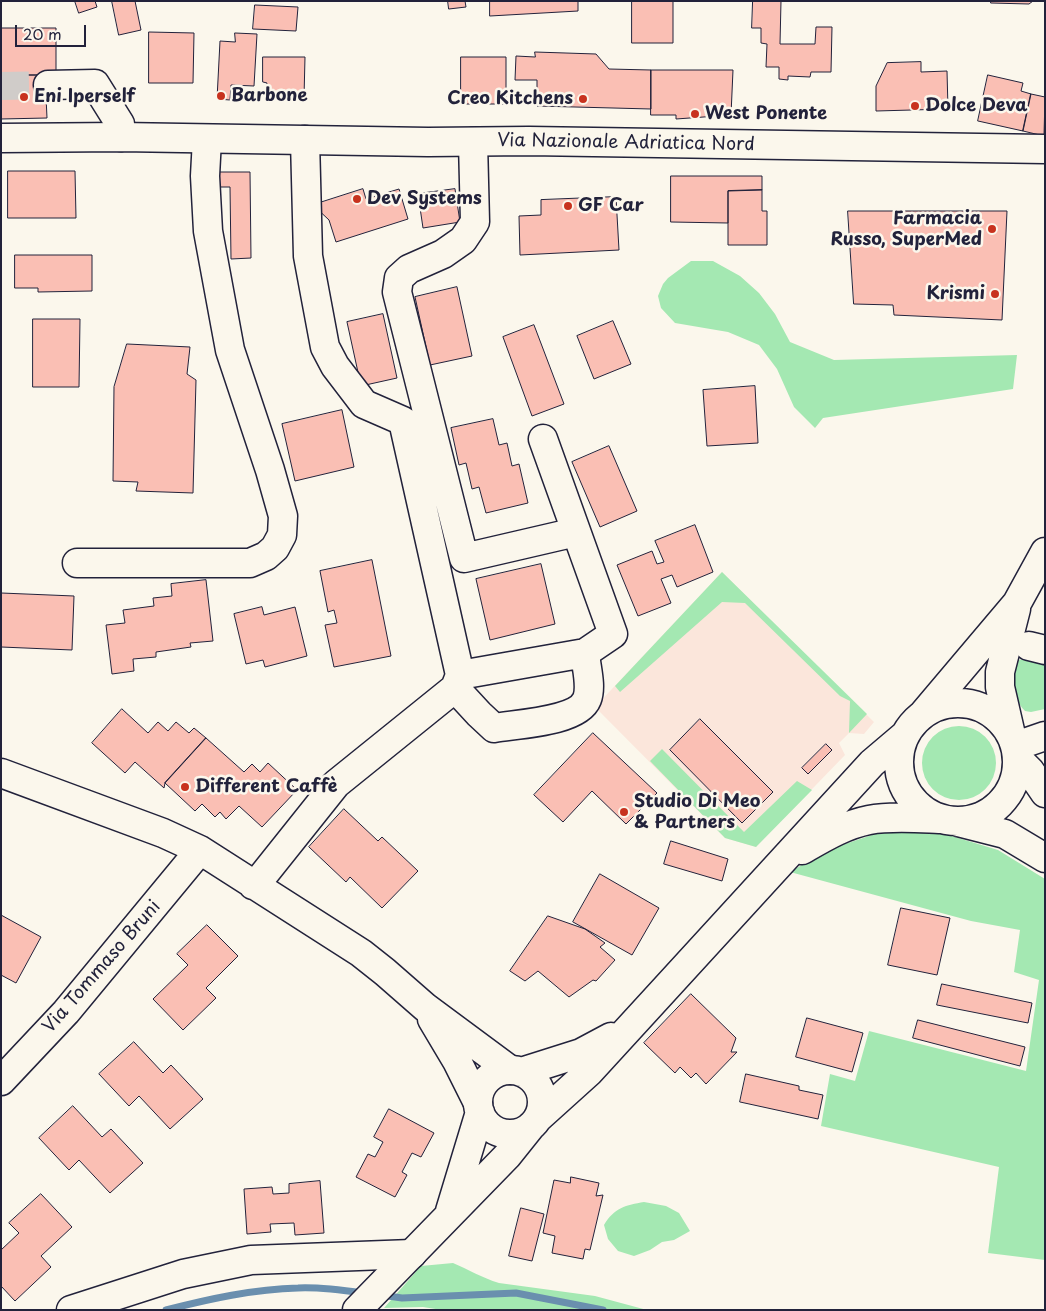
<!DOCTYPE html>
<meta charset="utf-8">
<style>
body{margin:0}
#map{position:relative;width:1046px;height:1311px;overflow:hidden;background:#fbf7ec;font-family:"Playpen Sans",sans-serif}
canvas{display:block}
.frame{position:absolute;inset:0;border:2px solid #22223b;pointer-events:none}
.scale{position:absolute;left:15px;top:25px;width:71px;height:22px;box-sizing:border-box;border:2px solid #22223b;border-top:0;padding-left:6px;font-size:15px;line-height:18px;white-space:nowrap;color:#22223b;-webkit-text-stroke:4px #fbf7ec;paint-order:stroke}
</style>
<div id="map">
<canvas width="1046" height="1311"></canvas>
<div class="frame"></div>
<div class="scale">20 m</div>
</div>
<script>
const c = document.querySelector('canvas').getContext('2d');
c.lineJoin = 'round';
function fill(path, color) { c.fillStyle = color; c.fill(path, 'evenodd'); }
function trace(path, color, width, dash) { c.strokeStyle = color; c.lineWidth = width; c.lineCap = dash ? 'butt' : 'round'; c.setLineDash(dash || []); c.stroke(path); }
function write(font, color, halo, rows, align = 'center') {
  c.font = font + ' "Playpen Sans",sans-serif'; c.lineWidth = 5; c.setLineDash([]); c.textBaseline = 'middle'; c.strokeStyle = halo; c.fillStyle = color; for (const [text, x, y, turn = 0] of rows) {
    c.save(); c.translate(x, y); c.rotate((+turn || 0) * Math.PI / 180); c.textAlign = isNaN(turn) ? turn : align; if (halo) c.strokeText(text, 0, 0); c.fillText(text, 0, 0); c.restore();
  }
}
fill(new Path2D(`
 M722,572L874,722L864,734L849,733L839,743L845,755L756,847L725,838L595,707Z`), '#fbe6db');
fill(new Path2D(`
 M691,261H713L740,276L759,293L775,314L790,342L834,360L1017,355L1013,389L823,418L815,428L794,407L777,369L759,345L728,332L675,323L661,308L658,296L663,284L668,278Z
 M722,572L867,714L849,733L850,701L840,696L745,603L722,602L620,692L615,686Z
 M1026,659L1045,660V709L1031,712L1025,711C1011,697 1013,678 1018,660Z
 M922 763a37 37 0 1 1 74 0a37 37 0 1 1-74 0Z
 M662,749L744,832L797,781L812,790L756,847L725,838L650,761Z
 M916,830L945,834L998,850L1045,879V1260L988,1253L999,1167L821,1126L830,1074L855,1081L869,1031L1026,1071L1039,980L1014,972L1020,930L971,921L790,872L827,850L878,833Z
 M644,1202L666,1206L679,1213L690,1231L674,1240L662,1242L650,1250L634,1256L618,1251L608,1239L604,1225C614,1208 626,1205 644,1202Z
 M453,1263C468,1269 482,1278 499,1283L595,1296L647,1310H442L423,1307L384,1308L421,1266Z`), '#a4e8b2');
trace(new Path2D(`
 M381,1295L402,1298L516,1293L603,1310
 M166,1310C209,1299 254,1289 298,1288C320,1287 342,1290 363,1293`), '#6a8fae', 7);
const building = new Path2D(`
 M75,1H95L97,7L79,13Z
 M112,1H135L141,30L119,35Z
 M448,1H465L466,7L449,9Z
 M490,1H578V11L490,16Z
 M632,1H673V43H632Z
 M753,1H781L780,44H815L816,27H832L831,72H811L810,77L788,76V80L779,79V67H766L767,44L761,43V28H752Z
 M991,1H1033L1029,4L991,3Z
 M255,5L298,7L296,31L253,29Z
 M1,28H56V75H1Z
 M149,32L194,33L193,83H149Z
 M235,33L257,34L254,86L231,85L230,100L217,99L220,41L235,42Z
 M535,52L596,54L609,69L651,70V109L537,106V80H515L516,56L535,57Z
 M263,57H305L304,98H267V83L263,82Z
 M461,57H506V104H461Z
 M921,62V72L947,71L948,109L876,111V86L887,63Z
 M651,70H733L731,115L676,119V115H651Z
 M1,75H45L47,118L1,119Z
 M988,75L1023,83L1021,91L1031,94L1023,131L978,121Z
 M1031,94L1045,97L1044,136L1023,131Z
 M8,171H75L76,218H8Z
 M216,172H250L251,258L231,259L230,187H217Z
 M671,176H762V190L728,191V223L671,222Z
 M363,189L366,199L399,189L408,219L336,242L329,220L313,205Z
 M455,189L460,222L423,228L418,194Z
 M762,190V211H767V245H728V191Z
 M616,197L619,250L520,255L519,216L541,215V200Z
 M848,211H1007L1002,320L894,315L893,305L854,304Z
 M15,255H92V291L38,292V288H15Z
 M457,287L472,356L430,365L415,297Z
 M383,314L397,378L361,386L347,322Z
 M33,319H80L79,387H33Z
 M613,321L631,364L594,379L577,336Z
 M534,325L564,404L532,416L503,337Z
 M127,344L190,347L187,374L196,380L193,493L136,491L138,482L113,481L114,387Z
 M755,386L758,443L707,446L703,390Z
 M342,410L354,467L295,481L282,424Z
 M493,419L499,445L507,443L512,466L519,464L528,503L486,513L479,487L472,489L466,463L459,465L451,428Z
 M609,446L637,511L600,527L572,462Z
 M695,525L713,572L677,587L672,575L661,579L671,603L638,616L617,565L652,551L657,564L664,562L655,541Z
 M372,560L391,656L334,667L325,625L337,623L334,610L328,612L320,571Z
 M541,564L555,624L490,640L476,579Z
 M206,580L213,641L190,643L191,647L156,652V657L133,659L134,671L112,674L106,625L125,623L123,610L154,606L153,598L172,596L171,584Z
 M1,593L74,596L72,650L1,647Z
 M262,607L264,615L295,607L307,656L265,667L263,660L246,664L234,614Z
 M122,709L148,733L158,722L168,731L176,722L189,733L194,728L206,738L165,783L164,788L135,762L125,773L92,743Z
 M700,719L773,792L742,823L670,750Z
 M593,733L657,793L626,824L592,791L563,822L534,795Z
 M206,738L244,772L252,764L260,772L268,763L297,790L262,827L239,806L226,819L220,812L215,817L202,804L195,811L165,783Z
 M826,744L832,750L808,774L802,768Z
 M344,809L378,841L382,837L418,871L382,908L350,877L346,882L309,847Z
 M671,841L728,859L722,881L664,864Z
 M600,874L659,908L632,955L573,922Z
 M901,908L950,918L937,975L888,965Z
 M1,915L41,937L16,983L1,975Z
 M548,916L585,929L605,943L600,947L615,960L596,981L593,980L569,997L538,971L525,981L510,971Z
 M207,925L238,956L206,988L216,998L183,1030L153,999L188,965L177,954Z
 M942,984L1032,1003L1028,1023L937,1005Z
 M691,994L736,1038L731,1052H737L706,1084L696,1073L691,1078L680,1067L675,1073L644,1043Z
 M807,1018L863,1033L852,1072L796,1057Z
 M918,1020L1025,1047L1020,1066L913,1038Z
 M134,1042L163,1073L171,1065L203,1099L170,1129L139,1096L129,1106L99,1074Z
 M746,1074L799,1086V1090L823,1095L818,1119L740,1102Z
 M73,1106L102,1137L111,1129L143,1163L110,1193L79,1160L69,1170L39,1138Z
 M389,1109L434,1133L421,1157L412,1153L402,1172L407,1175L395,1197L356,1177L368,1154L375,1157L383,1142L374,1137Z
 M571,1177L599,1183L596,1196L603,1195L590,1250L585,1249L583,1259L552,1253L555,1236L543,1233L554,1180L570,1183Z
 M320,1181L324,1233L295,1235L294,1223L270,1224L271,1232L247,1234L244,1189L272,1187L273,1194L289,1193V1184Z
 M41,1194L72,1227L41,1256L51,1267L15,1301L1,1286V1250L19,1233L9,1223Z
 M521,1208L544,1214L532,1261L509,1256Z`);
fill(building, '#fabfb4');
trace(building, '#22223b', 1);
trace(new Path2D(`
 M1,86L48,85`), '#d0ccc9', 28, [28, 14]);
const minor = new Path2D(`
 M48,85L95,84L120,124L121,137
 M305,140L308,256L325,347L335,366L364,404L403,421L460,675
 M473,142L475,222L463,240L443,254L409,269L399,278L397,292L464,558L576,532
 M77,563H250L266,556L275,548L282,535L283,516L270,470L230,350L208,231L205,176L207,139
 M1029,646L1045,650
 M455,688L479,714L494,728C516,724 578,722 587,699C592,686 586,667 585,653
 M1016,746L1045,736
 M1,773L163,833L200,850L361,953L385,972L425,1007L510,1070
 M253,885L261,878L336,784L455,688L460,675L585,653L613,634L543,439
 M432,1019L457,1061L478,1103
 M1,1081L66,1012L200,850
 M71,1310L183,1274L251,1260L412,1254`);
const major = new Path2D(`
 M1,138L121,137L428,142L529,141L1045,149
 M899 762a59 59 0 1 1 118 0a59 59 0 1 1-118 0Z
 M924,713L1017,603L1045,552
 M1011,735L1000,687V672L1016,609
 M1018,759L1030,771L1045,793
 M958,822L1005,834L1045,858
 M802,850C823,838 844,825 869,820C891,816 916,818 939,819
 M478 1102a32 32 0 1 1 64 0a32 32 0 1 1-64 0Z
 M521,1072L581,1053L611,1037
 M538,1118L589,1072L872,763L905,735
 M450,1211L480,1112
 M357,1310L507,1156L531,1126`);
trace(minor, '#22223b', 31);
trace(major, '#22223b', 31);
trace(minor, '#fbf7ec', 28);
trace(major, '#fbf7ec', 28);
for (const [x, y, r, color] of [
 [221,96,5,"#c8321e"],
 [24,97,5,"#c8321e"],
 [583,99,5,"#c8321e"],
 [915,106,5,"#c8321e"],
 [695,114,5,"#c8321e"],
 [357,199,5,"#c8321e"],
 [568,206,5,"#c8321e"],
 [992,229,5,"#c8321e"],
 [995,294,5,"#c8321e"],
 [185,787,5,"#c8321e"],
 [624,812,5,"#c8321e"]
]) { const dot = new Path2D(); dot.arc(x, y, r, 0, 2 * Math.PI); c.fillStyle = color; c.fill(dot); trace(dot, '#fbf7ec', 2); }
write('bold 18px', '#22223b', '#fbf7ec', [
 ["Barbone",231,96],
 ["Eni Iperself",34,97],
 ["Creo Kitchens",573,99,"right"],
 ["Dolce Deva",925,106],
 ["West Ponente",705,114],
 ["Dev Systems",367,199],
 ["GF Car",578,206],
 ["Farmacia",982,219,"right"],
 ["Russo, SuperMed",982,240,"right"],
 ["Krismi",985,294,"right"],
 ["Different Caffè",195,787],
 ["Studio Di Meo",634,802],
 ["& Partners",634,823]
], 'left');
write('18px', '#22223b', '#fbf7ec', [
 ["Via Nazionale Adriatica Nord",626,143,1],
 ["Via Tommaso Bruni",102,967,-49]
]);
</script>
